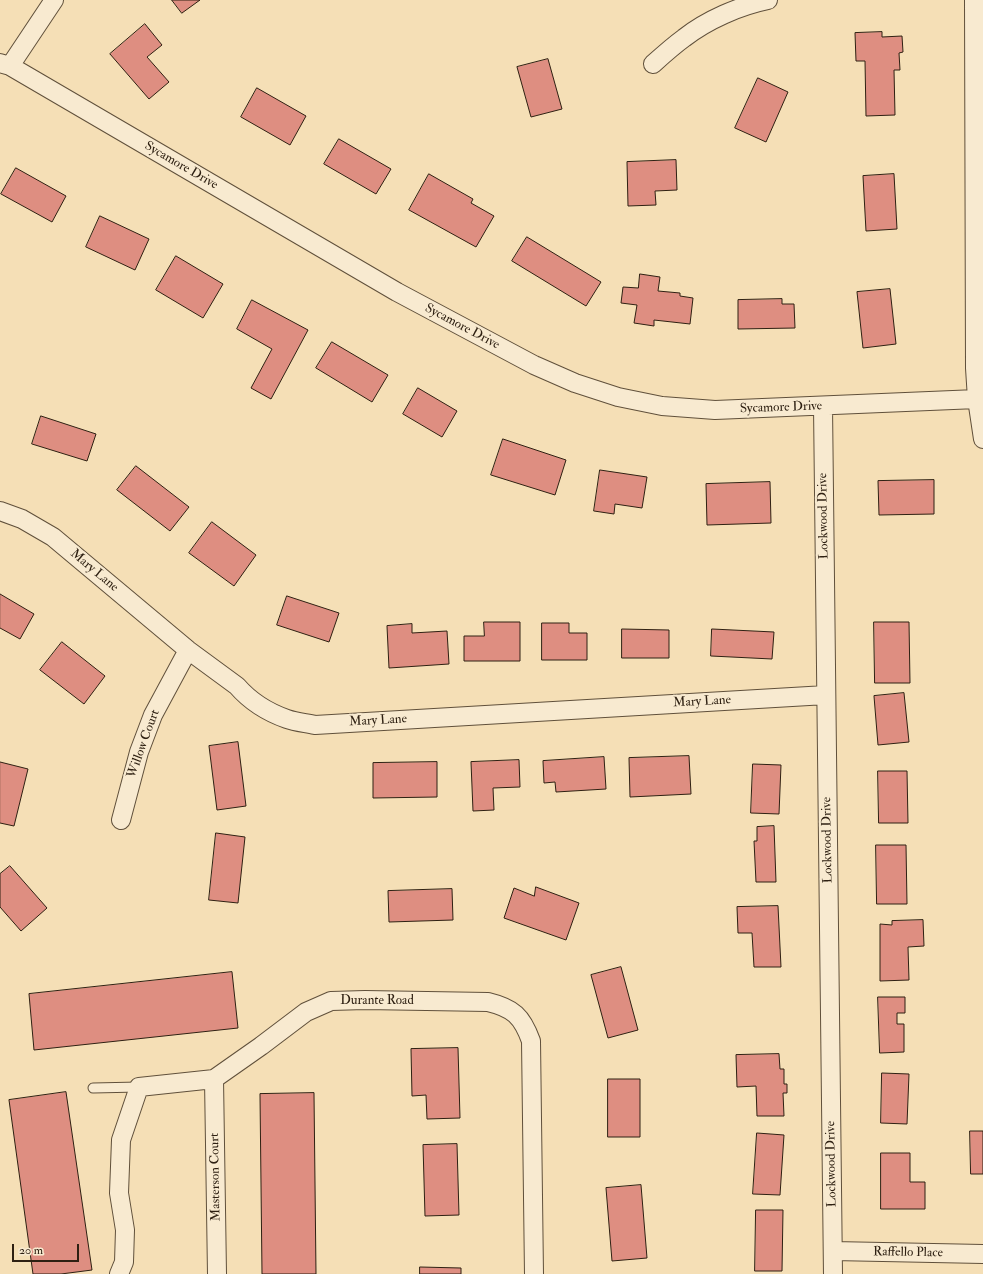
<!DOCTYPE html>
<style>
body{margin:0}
#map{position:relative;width:983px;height:1274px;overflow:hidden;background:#f5dfb6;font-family:"IM FELL Double Pica",serif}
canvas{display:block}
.scale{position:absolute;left:12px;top:1244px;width:67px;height:18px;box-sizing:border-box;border:2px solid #2e2012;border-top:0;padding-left:5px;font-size:12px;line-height:14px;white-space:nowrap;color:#2e2012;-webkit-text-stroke:3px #f8ead0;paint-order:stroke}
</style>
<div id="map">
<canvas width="983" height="1274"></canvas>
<div class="scale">20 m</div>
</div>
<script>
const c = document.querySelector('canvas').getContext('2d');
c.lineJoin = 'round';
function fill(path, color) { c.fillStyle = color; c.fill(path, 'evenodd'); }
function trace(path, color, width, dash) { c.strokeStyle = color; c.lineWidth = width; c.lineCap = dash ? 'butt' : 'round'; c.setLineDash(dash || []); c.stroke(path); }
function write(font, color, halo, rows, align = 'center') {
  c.font = font + ' "IM FELL Double Pica",serif'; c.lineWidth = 4; c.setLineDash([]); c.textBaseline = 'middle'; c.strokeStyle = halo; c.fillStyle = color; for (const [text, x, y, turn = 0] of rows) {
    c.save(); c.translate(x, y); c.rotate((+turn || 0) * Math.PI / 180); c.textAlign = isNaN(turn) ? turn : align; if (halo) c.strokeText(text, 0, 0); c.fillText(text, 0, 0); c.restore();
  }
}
const building = new Path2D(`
 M172,0H200L182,13Z
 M145,24L162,45L147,57L169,82L149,99L110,54Z
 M882,32V37L902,36L903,52L899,53L900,70H894L895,115L866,116L865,61H856L855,33Z
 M548,59L562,109L531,117L517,67Z
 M758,78L788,92L766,142L735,128Z
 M257,88L306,116L290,145L241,117Z
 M339,139L391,169L376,194L324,164Z
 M676,160L677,190L655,191L656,205L628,206L627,162Z
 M16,168L66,196L52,222L1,194Z
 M429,174L473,199L471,203L494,216L476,247L409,210Z
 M894,174L897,229L866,231L863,176Z
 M100,216L149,239L135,270L86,247Z
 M527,237L601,282L586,306L512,261Z
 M176,256L223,284L203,318L156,290Z
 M640,274L660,277L658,291L680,293V296L693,298L690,324L654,320V326L634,323L637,305L621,303L623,287L638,288Z
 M890,289L896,344L863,348L857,292Z
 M782,299V304H794L795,328L738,329V300Z
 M252,300L308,330L271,399L251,388L272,349L237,329Z
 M332,342L388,375L372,402L316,368Z
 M418,388L457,411L442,437L403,414Z
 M41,416L96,434L87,461L32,444Z
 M503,439L566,460L555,495L491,475Z
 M136,466L189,507L170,531L117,490Z
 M600,470L647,477L642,508L615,504L614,514L594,511Z
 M934,480V514L879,515L878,481Z
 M770,482L771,523L707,525L706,484Z
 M212,522L256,555L234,586L189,553Z
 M0,594L34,614L20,639L0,628Z
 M287,596L339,613L329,642L277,625Z
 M484,622H520V661H464V636H484Z
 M874,622H909L910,683H875Z
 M542,623H569V633H587V660H542Z
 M412,624V633L447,631L449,664L389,668L387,626Z
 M622,629L669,630V658H622Z
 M712,629L774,632L772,659L711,656Z
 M62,642L105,676L84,704L40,670Z
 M904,693L909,742L878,745L874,696Z
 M238,742L246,806L217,810L209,746Z
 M689,756L691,794L630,797L629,758Z
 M604,757L606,789L556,792L555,782L544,783L543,761Z
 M519,760L520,787L493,788L494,810L473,811L471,762Z
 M0,762L28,769L14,826L0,823Z
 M437,762V797L373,798V763Z
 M753,764L781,765L779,814L751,813Z
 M878,771H907L908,823H879Z
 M774,826L776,882H756L754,841H757V827Z
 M216,833L245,837L238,903L209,900Z
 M876,845H906L907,904H877Z
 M10,866L47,908L21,931L0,907V874Z
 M536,887L579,903L566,940L504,918L514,888L534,896Z
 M452,889L453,920L389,922L388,891Z
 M778,906L781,967H754L752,933H738L737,907Z
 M923,920L924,946L908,947L909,980L880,981V924L892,925V921Z
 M621,967L638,1030L608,1038L591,975Z
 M232,972L238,1028L34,1050L29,994Z
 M878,997H905V1013H897V1024H904V1052L880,1053Z
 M458,1048L460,1118L427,1119L426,1095L412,1096L411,1049Z
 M779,1054L780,1069H784V1084H787V1093H783L784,1116H757L756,1086L737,1087L736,1055Z
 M882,1073L909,1074L907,1124L881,1123Z
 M608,1079H640V1137H608Z
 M66,1092L92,1270L61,1274H33L9,1100Z
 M314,1093L316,1274H262L260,1094Z
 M970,1131H983V1174H971Z
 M757,1133L784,1135L780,1195L753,1194Z
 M457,1144L459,1215L425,1216L423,1145Z
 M881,1153H910V1182H925V1209H881Z
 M641,1185L647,1258L612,1261L606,1188Z
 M756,1210H783L782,1271H755Z
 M420,1267L461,1268V1274H420Z`);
fill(building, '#de8e81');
trace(building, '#2e2012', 1);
const lane = new Path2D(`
 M93,1088L139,1087`);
const street = new Path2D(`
 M974,0L975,368L977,399L983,439
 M0,63L10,66L397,292L534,365L575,383L618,397L662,406L715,410L977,399
 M653,64C663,55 673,46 684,38C707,20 739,6 768,0
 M10,66L54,0
 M823,406L833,1274
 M0,511L22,519L53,537L188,650L237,686C250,701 267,712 287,719C295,722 306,723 315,725L826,695
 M121,820L139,752L153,715L188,650
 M214,1079L217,1274
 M833,1251L983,1254
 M119,1274L124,1262L125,1230L119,1193L121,1140L139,1087L214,1079L261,1046L306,1012L331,1001L365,1000L488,1002C513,1008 522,1016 531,1041L534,1274`);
trace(lane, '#60503b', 11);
trace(street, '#60503b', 20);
trace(lane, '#f8ead0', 9);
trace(street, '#f8ead0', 18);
write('13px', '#2e2012', '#f8ead0', [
 ["Sycamore Drive",181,166,30],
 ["Sycamore Drive",462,327,28],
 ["Sycamore Drive",781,408,-2],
 ["Lockwood Drive",824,516,-91],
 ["Mary Lane",94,571,40],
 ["Mary Lane",702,702,-3],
 ["Mary Lane",378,721,-3],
 ["Willow Court",144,744,-70],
 ["Lockwood Drive",828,840,-91],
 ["Durante Road",377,1001],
 ["Lockwood Drive",832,1164,-91],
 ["Masterson Court",216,1177,-91],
 ["Raffello Place",908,1253,1]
]);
</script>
